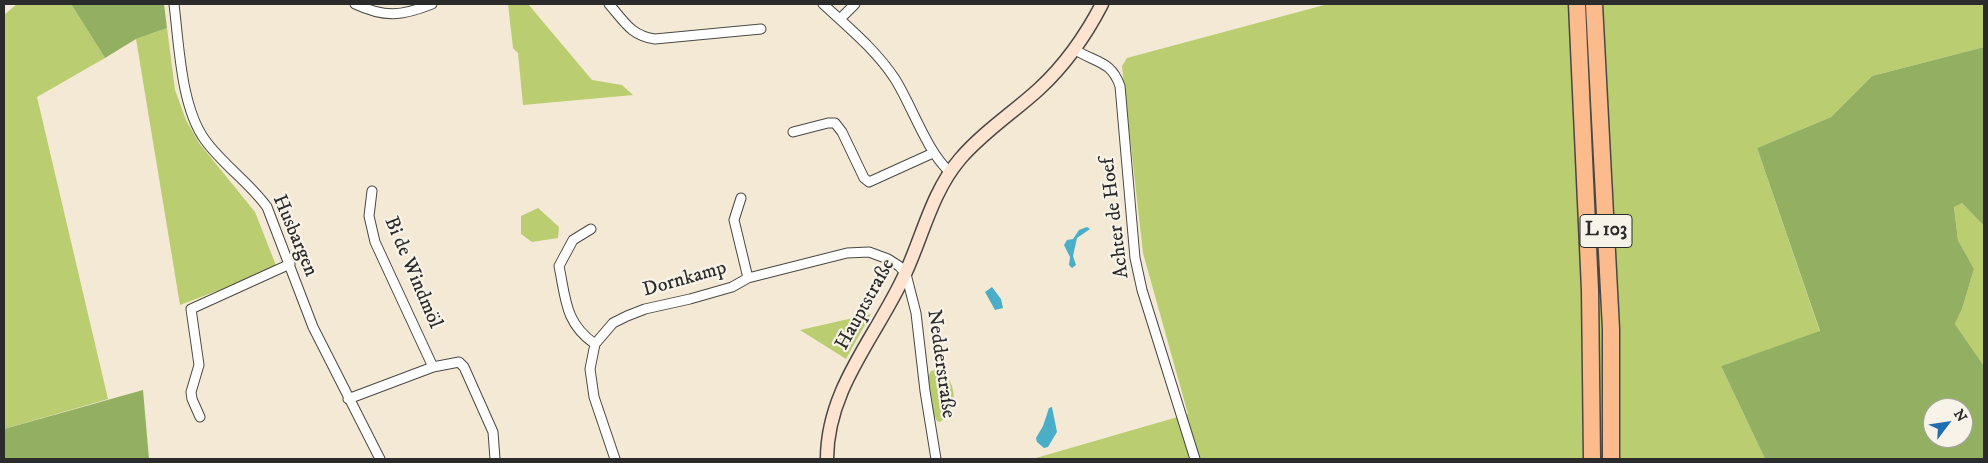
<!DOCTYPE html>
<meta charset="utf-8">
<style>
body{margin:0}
#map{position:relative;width:1988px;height:463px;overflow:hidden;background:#f4e9d5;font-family:"IM FELL DW Pica",serif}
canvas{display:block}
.frame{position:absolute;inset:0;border:5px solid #2b2b2b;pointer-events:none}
.north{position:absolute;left:1923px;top:398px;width:50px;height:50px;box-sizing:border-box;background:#f7f3e8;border:1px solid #a5a39c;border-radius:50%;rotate:59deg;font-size:14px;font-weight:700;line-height:20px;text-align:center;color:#2b2b2b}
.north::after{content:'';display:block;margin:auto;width:18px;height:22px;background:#1f6fb2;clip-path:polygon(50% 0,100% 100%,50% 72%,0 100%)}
</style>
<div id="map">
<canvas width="1988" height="463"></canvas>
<div class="frame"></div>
<div class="north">N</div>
</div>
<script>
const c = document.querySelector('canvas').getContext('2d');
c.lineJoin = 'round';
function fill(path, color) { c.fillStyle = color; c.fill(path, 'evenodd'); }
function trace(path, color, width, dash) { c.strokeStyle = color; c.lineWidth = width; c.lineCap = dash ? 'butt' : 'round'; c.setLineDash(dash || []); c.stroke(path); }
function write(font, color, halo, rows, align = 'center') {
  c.font = font + ' "IM FELL DW Pica",serif'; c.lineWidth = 4.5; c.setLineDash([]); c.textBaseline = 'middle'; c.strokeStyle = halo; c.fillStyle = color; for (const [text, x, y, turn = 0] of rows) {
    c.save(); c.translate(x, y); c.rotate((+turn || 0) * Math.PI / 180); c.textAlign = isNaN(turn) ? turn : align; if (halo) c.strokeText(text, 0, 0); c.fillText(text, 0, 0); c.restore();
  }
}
fill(new Path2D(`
 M17,4H71L105,58L37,97L108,399L4,429V15Z
 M508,4H528L592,80L622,85L633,95L523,105L518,53L513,48Z
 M1328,4H1984V47L1872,76L1831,117L1757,148L1820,332L1721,366L1765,459H1037L1036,458L1188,414L1143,253L1122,66L1127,58Z
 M167,28L175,90L186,120L199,143L255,212L277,268L180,305L136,39Z
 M1962,203L1984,226V366L1955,324L1962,309L1974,269L1958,240L1954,206Z
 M538,208L559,227L558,238L532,242L521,234V216Z
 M871,314L846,359L800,330Z
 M935,370C958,377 960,409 940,422L937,421L934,415L928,377L931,371Z`), '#bacd70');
fill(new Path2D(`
 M71,4H164L167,28L136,39L105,58Z
 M1984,47V226L1962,203L1954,207L1958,240L1974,269L1962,309L1955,324L1984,366V459H1765L1721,366L1820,331L1757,148L1831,117L1872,76ZM1933,408H1963V438H1933Z
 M143,390L149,459H4V429Z`), '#93b062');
fill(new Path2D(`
 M1087,227L1090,229L1077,238L1073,256L1076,265L1072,268L1069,265L1070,257L1064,245L1067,240L1073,239L1079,230Z
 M992,287L1001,299L1003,308L995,310L985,292Z
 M1052,407L1057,432L1048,447L1044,448L1037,442L1036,438L1043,426L1049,408Z`), '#4aaec9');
const street = new Path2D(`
 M174,4C179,45 181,107 205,140C223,165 249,182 267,207L313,327L380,459
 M355,4C385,18 402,16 432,4
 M609,4C624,21 631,36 655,39L761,29
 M823,4C848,27 876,50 895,79C912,106 927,152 950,172
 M840,19L855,4
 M1074,49C1095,63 1111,60 1120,86L1135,258L1142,290L1195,459
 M793,132L828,123H835L842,132L864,178L869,182L933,153
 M372,191L369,216L375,242L433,367
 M741,198L734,220L748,278
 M591,229L573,240L559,266C566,300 565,323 595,344
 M348,399L433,367L459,362L464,367L493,432L495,459
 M200,417L192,399L191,392L199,365L191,309L290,264
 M615,459L594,397L590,369L595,344L613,323L627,316L645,309L690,299L732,287L748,278L847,253L869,252L888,259L899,266L906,274L916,313L925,391L936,459`);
const secondary = new Path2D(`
 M827,459C827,388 877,336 905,274C923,235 932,192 960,159C983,132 1014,112 1039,89C1065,65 1086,35 1102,4`);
const highway = new Path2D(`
 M1577,4L1590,290L1592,459
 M1594,4L1611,329V459`);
trace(street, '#494844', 11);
trace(secondary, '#494844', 15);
trace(highway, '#494844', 19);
trace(street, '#fff', 9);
trace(secondary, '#fde4d1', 12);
trace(highway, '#fbbb8d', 16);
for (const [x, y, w] of [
 [1606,231,52]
]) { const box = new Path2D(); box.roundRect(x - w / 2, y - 16.5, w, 33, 4); c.fillStyle = '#f7f3e8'; c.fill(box); trace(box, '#2b2b2b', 1); }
write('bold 19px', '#2b2b2b', null, [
 ["L 103",1606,231]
]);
write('20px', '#2b2b2b', '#f7f3e8', [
 ["Achter de Hoef",1116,218,-97],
 ["Husbargen",294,236,67],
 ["Bi de Windmöl",412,273,67],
 ["Dornkamp",685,280,-16],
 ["Hauptstraße",866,305,-61],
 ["Nedderstraße",940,364,82]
]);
</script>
